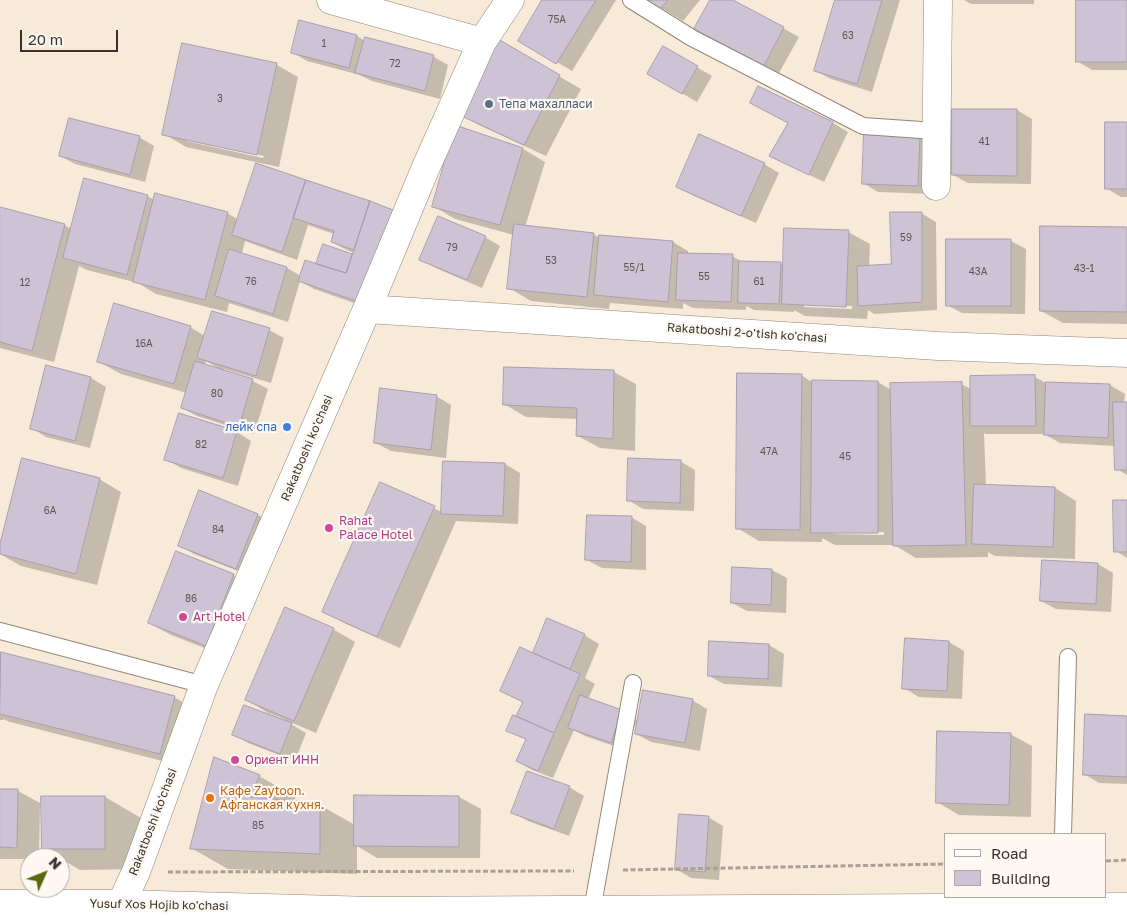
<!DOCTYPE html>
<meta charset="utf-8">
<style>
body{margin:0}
#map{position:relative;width:1127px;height:918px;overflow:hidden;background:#f7ead9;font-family:"Golos Text",sans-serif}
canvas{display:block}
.legend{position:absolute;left:944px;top:833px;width:162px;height:65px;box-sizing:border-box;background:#fdf8f2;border:1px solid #aea9a3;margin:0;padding:6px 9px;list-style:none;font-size:15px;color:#38332d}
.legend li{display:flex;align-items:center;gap:10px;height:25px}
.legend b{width:25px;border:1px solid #aea9a3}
.north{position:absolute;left:20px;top:848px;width:50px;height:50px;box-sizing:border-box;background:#fdf8f2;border:1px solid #aea9a3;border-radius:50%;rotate:46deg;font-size:14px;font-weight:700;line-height:20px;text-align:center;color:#38332d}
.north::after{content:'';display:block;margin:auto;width:18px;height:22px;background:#5a670d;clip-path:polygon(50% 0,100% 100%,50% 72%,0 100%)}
.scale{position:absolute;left:20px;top:30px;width:98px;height:22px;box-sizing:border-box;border:2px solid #38332d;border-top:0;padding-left:6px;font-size:15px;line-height:18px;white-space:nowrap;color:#38332d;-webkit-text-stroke:4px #fdf8f2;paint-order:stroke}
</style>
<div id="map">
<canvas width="1127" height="918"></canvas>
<ul class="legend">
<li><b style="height:6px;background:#fff"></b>Road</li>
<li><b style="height:14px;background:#cdc3d4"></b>Building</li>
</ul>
<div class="north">N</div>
<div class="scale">20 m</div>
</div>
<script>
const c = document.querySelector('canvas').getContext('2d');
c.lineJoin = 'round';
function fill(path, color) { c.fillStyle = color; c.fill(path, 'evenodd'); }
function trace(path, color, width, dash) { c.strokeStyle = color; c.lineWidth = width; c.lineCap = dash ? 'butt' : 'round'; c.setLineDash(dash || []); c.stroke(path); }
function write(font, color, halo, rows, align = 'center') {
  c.font = font + ' "Golos Text",sans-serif'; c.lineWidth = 4.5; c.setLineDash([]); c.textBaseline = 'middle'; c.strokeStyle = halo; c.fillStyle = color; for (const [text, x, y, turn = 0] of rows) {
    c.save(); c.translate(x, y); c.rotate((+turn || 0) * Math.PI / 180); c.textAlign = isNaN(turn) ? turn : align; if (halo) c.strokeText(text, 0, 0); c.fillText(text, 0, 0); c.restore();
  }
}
fill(new Path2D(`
 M544,0H616L572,71L519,40Z
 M650,0H700L683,21L661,8Z
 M711,0H731L799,37L779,73L711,38Z
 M837,0H900L872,92L831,79L816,71Z
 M964,0H1034V4H971Z
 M1078,0H1127V70H1092L1077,61Z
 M357,36L365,41L434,57L448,65L440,99L372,81L360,75L307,61L292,52Z
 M498,41L581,89L546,156L479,125L457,112Z
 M664,48L712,76L697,102L649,74Z
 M277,65L298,77L279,167L186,147L164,134ZM186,139L264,156L263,158L186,141Z
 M758,88L833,123L848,132L824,182L786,164L771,156L789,123Z
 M1017,110L1032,119L1031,184L968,183L953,175Z
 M1127,124V197H1121L1106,188Z
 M456,127L523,149L545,162L525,227L593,234L600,238V236L673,242L688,251V254L732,256L743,262L780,263L784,265L848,232L870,244L869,266L893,265L921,213L936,222L937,310L874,314L868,310L867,319L805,316L794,310V312L754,310L746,306V310L693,308L683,303V309L610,303L609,309L531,301L509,288L514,235L455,219L433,206ZM804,304L852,306V309L804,307Z
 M139,137L154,146L145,182L75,164L60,156Z
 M920,138L935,146L933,194L878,192L863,183Z
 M764,164L779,173L756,223L692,195L677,186Z
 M257,165L393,211L377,311L314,289L300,281L288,322L229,303L227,312L156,294L138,283L87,270L79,266L54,362L0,348V208L64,225L72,229L147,196L155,200L227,213L239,220ZM308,225L334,234L332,242L347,250L354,253L353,256L323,246L317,265L301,276L287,268L242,254L245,241L297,260Z
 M1127,228V324L1063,323L1041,311Z
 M485,237L500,246L482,288L436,268L421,260Z
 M1011,241L1026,249L1025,314L962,313L947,305Z
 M190,327L205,336L269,330L284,338L271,383L224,369L223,371L253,381L268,389L254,434L197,416L182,408L187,393L121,374L99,362ZM206,361L219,369L205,366Z
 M505,368L614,372L636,384L635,451L600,448L578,436V419L526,417L504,404Z
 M801,375L812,382H878L891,390L961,384L971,389L1035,377L1046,383L1110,385L1125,394L1124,403H1127V475L1117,469L1116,446L1060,443L1044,434H986L984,433L986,486L1055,488L1076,501L1075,559L995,556L988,552V557L916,558L894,545H835L822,538V542L759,541L737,528ZM833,532H884V535L833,534Z
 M91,378L106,387L90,448L46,437L32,428Z
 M436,396L451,405L446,458L391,451L376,443Z
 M237,432L251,441L238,486L181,468L166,459Z
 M680,461L695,470L694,511L643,509L628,500Z
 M505,464L520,473L518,524L456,521L400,648L346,624L324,612L380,483L442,512Z
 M99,479L121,492L97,585L21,566L0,554V549Z
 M200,492L258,515L273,523L251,576L194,554L179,545Z
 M1127,501V558L1116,551Z
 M631,517L646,526V570L602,568L587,560Z
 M1043,561L1098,564L1113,573L1111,612L1056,609L1041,601Z
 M772,570L787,578L786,613L747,611L732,603Z
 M233,575L255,588L228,657L171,635L149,623Z
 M333,629L355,642L316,733L290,722L289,723L306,733L295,761L248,743L233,734L284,722V719L268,713L247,700Z
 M584,635L599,644L585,678L595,684L588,699L622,711L637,720L626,750L585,736L574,730L553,778L532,770L517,761L526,740L508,730L517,718L524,703L502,691L533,654Z
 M906,640L949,642L964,651L962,699L919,697L904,688Z
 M769,645L784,654L782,687L724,684L709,676Z
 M0,653L174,697L196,710L182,766L10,722L3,719V720H0Z
 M692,700L707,709L700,751L651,742L636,734Z
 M1127,717V784L1099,783L1084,774Z
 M1010,734L1032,746L1031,817L959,815L937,802Z
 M259,776L296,797L293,802L320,805L355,825L459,797L481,809L480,858H377L357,846V874L228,869L191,848Z
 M569,787L584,796L569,836L528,821L513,812Z
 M0,790L18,791L40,803L39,858H30V859H0Z
 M105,797L141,818L142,869L80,870L43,848Z
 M708,817L723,826L719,880L691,878L676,869Z`), '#0003');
const building = new Path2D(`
 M542,0H596L556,64L518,41Z
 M648,0H668L660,9Z
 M710,0H733L784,27L764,66L694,29Z
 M835,0H882L857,84L814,71Z
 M1076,0H1127V62H1076Z
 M299,20L357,35L349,68L291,53Z
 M365,37L434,55L425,91L355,73Z
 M498,39L560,75L524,145L455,113Z
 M182,43L277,63L257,155L162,135Z
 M663,46L698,66L682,94L647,74Z
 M758,86L833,122L809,175L769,156L788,123L750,103Z
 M952,109H1017V176L952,175Z
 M69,118L140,136L130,175L59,156Z
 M1105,122H1127V189H1105Z
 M455,125L523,148L500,225L432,207Z
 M864,133L920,136L918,186L862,184Z
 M699,134L765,163L741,216L676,187Z
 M256,163L306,180L282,252L232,235Z
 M84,178L148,195L127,275L63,258Z
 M306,180L370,201L354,250L331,242L334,231L293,218Z
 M155,193L228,212L205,300L133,282Z
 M370,201L393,210L362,303L298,281L305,260L346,273Z
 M0,207L65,224L32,351L0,342Z
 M890,212H922V302L858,306L857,266L891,264Z
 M438,216L486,236L467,280L419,260Z
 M514,224L594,233L587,297L507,289Z
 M1040,226L1127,227V312L1040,311Z
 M784,228L849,230L846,307L782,304Z
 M599,235L673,241L668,302L594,295Z
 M946,239H1011V306H946Z
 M323,244L352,254L346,273L316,264Z
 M229,249L287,267L273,314L215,296Z
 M678,253L733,254L731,302L676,300Z
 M739,261L781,262L779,304L738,303Z
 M114,303L191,326L174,384L97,362Z
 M212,311L270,328L256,376L197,358Z
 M195,361L253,379L239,427L181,408Z
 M46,365L91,377L75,441L30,429Z
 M504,367L614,370L613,439L576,436L577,408L503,405Z
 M737,373L802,374L800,530L736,529Z
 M1035,375L1036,426H970V376Z
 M812,380L878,381V533H811Z
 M962,382L966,545L893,546L890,383Z
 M1046,382L1110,384L1108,438L1044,435Z
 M380,388L437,395L431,450L374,443Z
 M1113,402H1127V470H1115Z
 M179,413L237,431L223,478L164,460Z
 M22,458L100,478L76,574L0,554V544Z
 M628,458L681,460L680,503L627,501Z
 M443,461L505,463L503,516L441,514Z
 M380,482L435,506L377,637L322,612Z
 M974,484L1055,487L1053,547L972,544Z
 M199,490L258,514L236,569L178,546Z
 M1113,500H1127V552H1114Z
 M587,515L632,516L631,562L585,560Z
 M176,551L234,574L206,646L148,623Z
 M1042,560L1098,563L1096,604L1040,601Z
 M732,567L772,569L771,605L731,603Z
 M285,607L334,628L294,721L245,700Z
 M547,618L585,634L570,669L533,653Z
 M905,638L949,641L947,691L902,689Z
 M709,641L769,644L768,679L708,676Z
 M520,647L580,674L554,733L516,716L523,702L500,691Z
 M1,652L175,696L160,754L0,714Z
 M643,690L693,699L685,743L635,734Z
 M580,695L622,710L611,743L568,728Z
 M244,705L292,723L280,754L232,735Z
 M1085,714L1127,716V777L1083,775Z
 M513,715L554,733L538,771L516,761L526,739L506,731Z
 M937,731L1011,733L1009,805L936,803Z
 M214,757L260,775L249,797L320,803V854L190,849Z
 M527,771L570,786L554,829L511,813Z
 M0,789H18L17,848L0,847Z
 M354,795L459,796V847L354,846Z
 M41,796H105V849H42Z
 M679,814L709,816L705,872L675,870Z`);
fill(building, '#cdc3d4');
trace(building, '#a89eae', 1);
const lane = new Path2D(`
 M631,0L692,38L863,126L936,131
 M0,631L204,685
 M1063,834L1068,657
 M592,910L633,683`);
const street = new Path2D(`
 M331,0L482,42
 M936,186L938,0
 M367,309L938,346L1127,353
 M121,904L136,872L204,685L367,309L426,167L482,42L510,0`);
const secondary = new Path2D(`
 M0,904H121L373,911L1127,907`);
trace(lane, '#928677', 18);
trace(street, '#928677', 29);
trace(secondary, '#928677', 29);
trace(new Path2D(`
 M1106,861L1127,860
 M623,870L946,864
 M168,872L574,871`), '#a9a093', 3, [5, 2.5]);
trace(lane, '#fff', 16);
trace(street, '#fff', 28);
trace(secondary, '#fff', 28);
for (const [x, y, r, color] of [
 [489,104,5,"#5c6f8a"],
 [287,427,5,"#3f7fe0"],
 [329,528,5,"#d1479c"],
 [183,617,5,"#d1479c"],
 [235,760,5,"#d1479c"],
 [210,798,5,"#e8710a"]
]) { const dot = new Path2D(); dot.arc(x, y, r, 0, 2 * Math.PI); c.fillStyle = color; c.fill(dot); trace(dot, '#fdf8f2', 2); }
write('10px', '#5d5757', null, [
 ["75A",557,20],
 ["63",848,36],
 ["1",324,44],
 ["72",395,64],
 ["3",220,99],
 ["41",984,142],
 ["59",906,238],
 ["79",452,248],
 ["53",551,261],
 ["55/1",634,268],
 ["43-1",1084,269],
 ["43A",978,272],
 ["55",704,277],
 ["76",251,282],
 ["61",759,282],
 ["12",25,283],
 ["16A",144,344],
 ["80",217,394],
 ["82",201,445],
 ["47A",769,452],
 ["45",845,457],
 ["6A",50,511],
 ["84",218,530],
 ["86",191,599],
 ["85",258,826]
]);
write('12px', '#4e5e75', '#fdf8f2', [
 ["Тепа махалласи",499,104]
], 'left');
write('12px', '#38332d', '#fdf8f2', [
 ["Rakatboshi 2-o'tish ko'chasi",747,333,4],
 ["Rakatboshi ko'chasi",307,448,-67],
 ["Rakatboshi ko'chasi",153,822,-69],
 ["Yusuf Xos Hojib ko'chasi",159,905,1]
]);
write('12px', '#366cbe', '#fdf8f2', [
 ["лейк спа",277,427]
], 'right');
write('12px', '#b23c85', '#fdf8f2', [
 ["Rahat",339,521],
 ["Palace Hotel",339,535],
 ["Art Hotel",193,617],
 ["Ориент ИНН",245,760]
], 'left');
write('12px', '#c56008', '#fdf8f2', [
 ["Кафе Zaytoon.",220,791],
 ["Афганская кухня.",220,805]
], 'left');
</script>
